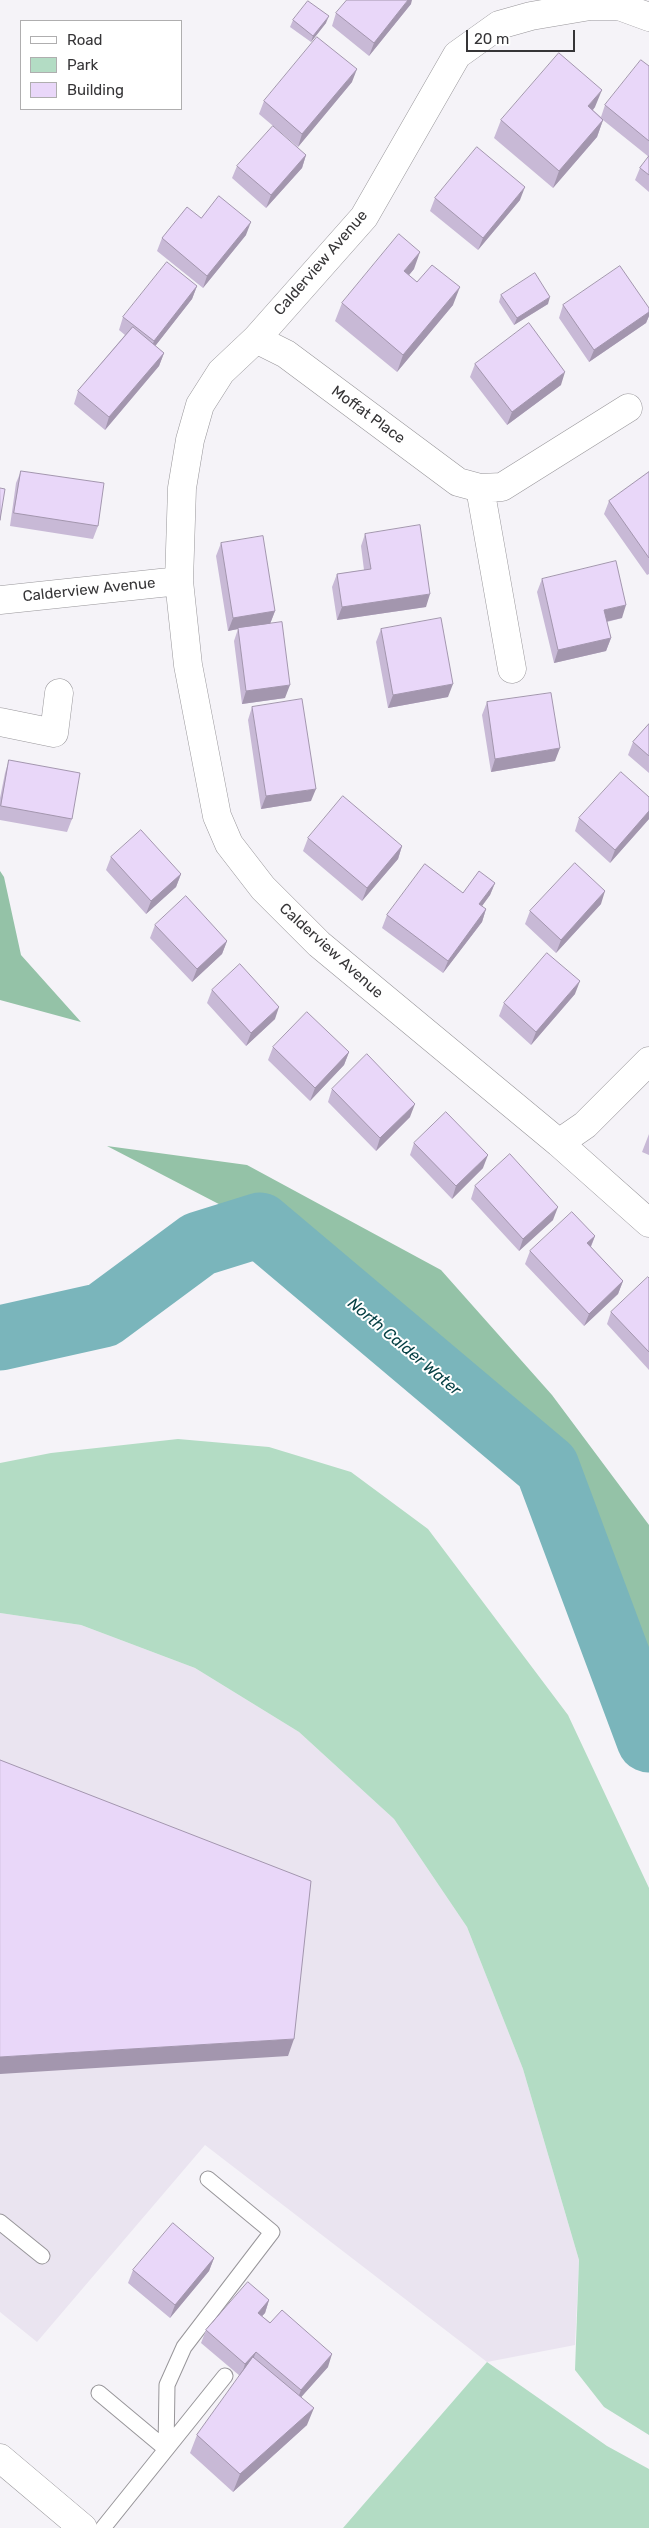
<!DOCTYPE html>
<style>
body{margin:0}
#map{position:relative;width:649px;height:2528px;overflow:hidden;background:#f5f3f8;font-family:Rubik,sans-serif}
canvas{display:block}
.legend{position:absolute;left:20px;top:20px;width:162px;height:90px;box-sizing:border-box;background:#fff;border:1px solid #afaeaf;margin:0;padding:6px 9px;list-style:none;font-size:15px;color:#363537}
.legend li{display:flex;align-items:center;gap:10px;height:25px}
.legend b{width:25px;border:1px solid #afaeaf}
.scale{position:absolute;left:466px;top:30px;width:109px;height:22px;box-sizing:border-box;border:2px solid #363537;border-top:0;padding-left:6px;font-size:15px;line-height:18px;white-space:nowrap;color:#363537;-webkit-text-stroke:4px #fff;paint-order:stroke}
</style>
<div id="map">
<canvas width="649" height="2528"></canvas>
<ul class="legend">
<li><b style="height:6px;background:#fff"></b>Road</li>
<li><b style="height:14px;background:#b3dcc4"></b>Park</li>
<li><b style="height:14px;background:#e9d7f9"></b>Building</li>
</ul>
<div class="scale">20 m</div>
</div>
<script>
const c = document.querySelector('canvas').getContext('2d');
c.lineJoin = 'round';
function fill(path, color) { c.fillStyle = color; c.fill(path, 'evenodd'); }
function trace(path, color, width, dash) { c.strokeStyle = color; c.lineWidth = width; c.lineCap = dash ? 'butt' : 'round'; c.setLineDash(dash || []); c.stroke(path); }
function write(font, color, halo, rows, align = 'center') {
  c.font = font + ' Rubik,sans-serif'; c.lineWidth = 4; c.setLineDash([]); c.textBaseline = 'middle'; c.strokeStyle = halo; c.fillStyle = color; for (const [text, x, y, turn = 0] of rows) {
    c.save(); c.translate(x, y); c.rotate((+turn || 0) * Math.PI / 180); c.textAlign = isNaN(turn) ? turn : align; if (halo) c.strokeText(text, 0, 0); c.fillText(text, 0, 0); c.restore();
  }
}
fill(new Path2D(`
 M0,1613L81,1625L195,1668L299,1732L394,1819L467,1927L523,2069L579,2260L575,2345L487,2362L205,2145L37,2342L0,2312Z`), '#eae4f0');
fill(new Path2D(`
 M178,1439L269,1447L351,1472L428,1529L568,1715L649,1888V2435L604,2407L575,2370L579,2260L523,2069L467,1927L394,1819L299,1732L195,1668L81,1625L0,1613V1463L51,1453Z
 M487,2362L607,2446L649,2469V2528H343Z`), '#b3dcc4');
fill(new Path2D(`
 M0,871L4,877L21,955L81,1022L0,1000Z
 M107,1146L247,1165L441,1270L552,1395L649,1525V1682L587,1516L426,1348L317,1255Z`), '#94c2a7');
trace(new Path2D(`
 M0,1338L103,1315L199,1244L260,1225L547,1467L649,1740`), '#7ab5bb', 65);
const lane = new Path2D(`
 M0,2222L42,2256
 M99,2393L166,2449
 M166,2449L167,2385L184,2347L272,2232L208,2179
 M103,2528L225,2376`);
const street = new Path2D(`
 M649,17L619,6H590L531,16L499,25L457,55L364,217L256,339L221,372L200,405L190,440L182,488L179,581L188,665L217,816L229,844L263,888L319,944L559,1143L649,1223
 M256,339L286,354L458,482L480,488L502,487L628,408
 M480,488L512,669
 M0,600L179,581
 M0,722L54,733L59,693
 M559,1143L585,1125L649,1061`);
const secondary = new Path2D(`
 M0,2458L83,2528`);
trace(lane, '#98969a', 17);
trace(street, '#98969a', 29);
trace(secondary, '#98969a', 29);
trace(lane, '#fff', 15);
trace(street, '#fff', 28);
trace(secondary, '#fff', 28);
fill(new Path2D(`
 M411,4L369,56L332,26L336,13Z
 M293,20L326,23L311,42L290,27Z
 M649,66V192L635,180L640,168L649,157L603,120L597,137L553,188L494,138L501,120L595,107L593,110L601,117L605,105Z
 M352,82L298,147L259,114L264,101Z
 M306,155L302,168L266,208L232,178L237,166Z
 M435,198L520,200L478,250L430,211Z
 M201,218L246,235L203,288L157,251L162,238Z
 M414,269L409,275L417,282L453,305L397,372L335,321L342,303Z
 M197,286L192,299L155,346L164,353L159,366L105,430L74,404L78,391L125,335L119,330L123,317Z
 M501,295L548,304L514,325L499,302Z
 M563,305L649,308V316L646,323L589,362L559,318Z
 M475,364L561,385L507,425L470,377Z
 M21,471L98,526L93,539L10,526L16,483Z
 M649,472V574L647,575L604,514L609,501Z
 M365,534L426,607L337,620L332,587L337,574L364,570L361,546Z
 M221,543L275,611L270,624L285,698L242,704L234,641L238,629L228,631L216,556Z
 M542,579L622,618L607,622L611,638L606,651L554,663L537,592Z
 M381,629L448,697L388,708L376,642Z
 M487,702L555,761L491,772L482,715Z
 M252,707L311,801L261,809L248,720Z
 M649,724V773L628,755L633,742Z
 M9,760L72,819L67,832L0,820V798L5,773Z
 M649,797V819L610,863L575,831L579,818Z
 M308,838L402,846L398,859L362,901L303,851Z
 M111,857L181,874L176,887L146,914L106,870Z
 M495,883L490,895L482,906L486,909L482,922L443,973L382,928L387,915Z
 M601,904L556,953L525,924L530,911Z
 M155,925L227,941L222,954L192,982L150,938Z
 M212,990L275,1019L246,1046L207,1003Z
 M575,994L531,1045L499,1016L504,1003Z
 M273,1047L349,1052L344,1065L310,1101L268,1060Z
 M332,1089L410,1117L376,1151L328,1102Z
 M649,1134V1155L642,1152Z
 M414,1143L483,1168L452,1199L410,1155Z
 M475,1186L553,1220L519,1251L471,1199Z
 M595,1236L591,1247L623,1281L618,1294L584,1326L525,1264L530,1251Z
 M649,1278V1370L607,1324L611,1312Z
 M214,2258L209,2271L170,2318L128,2283L133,2270Z
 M269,2300L265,2313L262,2316L328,2367L301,2397L307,2425L233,2492L190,2453L197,2435L240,2376L201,2343L206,2330Z`), '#c8b9d6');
fill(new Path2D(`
 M408,0H412L411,4L369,56L374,43Z
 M329,16L326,23L311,42L313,36Z
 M357,69L352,82L298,147L302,134Z
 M602,90L595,107L581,124L588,106Z
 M603,120L597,137L553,188L559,171Z
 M306,155L302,168L266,208L271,195Z
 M525,187L520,200L478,250L483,238Z
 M251,222L246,235L203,288L207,276Z
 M420,252L414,269L398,288L404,271Z
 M197,286L192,299L149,354L154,341Z
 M460,287L453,305L397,372L403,355Z
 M550,297L548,304L514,325L517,318Z
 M649,312V316L646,323L589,362L594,350Z
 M164,353L159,366L105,430L109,417Z
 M565,372L561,385L507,425L512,412Z
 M430,594L426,607L337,620L342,607Z
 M626,605L622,618L600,623L604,610Z
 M275,611L270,624L238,628V629L228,631L233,618Z
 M611,638L606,651L554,663L558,650Z
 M453,684L448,697L388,708L393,695Z
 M290,685L285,698L242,704L246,691Z
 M560,748L555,761L491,772L495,759Z
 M316,789L311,801L261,809L266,796Z
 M649,811V819L610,863L615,850Z
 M402,846L398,859L362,901L367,888Z
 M181,874L176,887L146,914L151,901Z
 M495,883L490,895L474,917L479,904Z
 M605,891L601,904L556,953L561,940Z
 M486,909L482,922L443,973L448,961Z
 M227,941L222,954L192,982L197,969Z
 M580,981L575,994L531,1045L536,1032Z
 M279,1007L275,1019L246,1046L251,1033Z
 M349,1052L344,1065L310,1101L315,1088Z
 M415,1104L410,1117L376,1151L380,1138Z
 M488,1155L483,1168L452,1199L456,1186Z
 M558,1207L553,1220L519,1251L523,1239Z
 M595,1236L590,1248L587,1243Z
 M623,1281L618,1294L584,1326L589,1314Z
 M294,2039L288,2056L0,2074V2057Z
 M214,2258L209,2271L170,2318L175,2305Z
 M269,2300L265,2313L253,2326L258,2313Z
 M256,2352L251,2364L241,2377L245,2364Z
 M332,2354L328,2367L296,2403L301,2390Z
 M314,2408L307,2425L233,2492L240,2474Z`), '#a396ae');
const building = new Path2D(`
 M347,0H408L374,43L336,13Z
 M308,1L329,16L313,36L293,20Z
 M317,37L357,69L302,134L264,101Z
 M559,53L602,90L588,106L603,120L559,171L501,120Z
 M641,60L649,66V141L605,105Z
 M273,126L306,155L271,195L237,166Z
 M477,147L525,187L483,238L435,198Z
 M649,156V175L640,168Z
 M219,196L251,222L207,276L162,238L187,207L201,218Z
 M399,234L420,252L404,271L417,282L432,265L460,287L403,355L342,303Z
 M167,262L197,286L154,341L123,317Z
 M620,266L649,308V312L594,350L563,305Z
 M535,273L550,297L517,318L501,295Z
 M529,323L565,372L512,412L475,364Z
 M133,327L164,353L109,417L78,391Z
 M21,471L104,483L98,526L14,513Z
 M649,472V558L609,501Z
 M0,488L5,489L0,520Z
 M420,525L430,594L342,607L337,574L371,569L365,534Z
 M263,536L275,611L233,618L221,543Z
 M616,561L626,605L604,610L611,638L558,650L542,579Z
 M441,618L453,684L393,695L381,629Z
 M282,622L290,685L246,691L238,628Z
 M551,693L560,748L495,759L487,702Z
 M302,699L316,789L266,796L252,707Z
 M649,724V756L633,742Z
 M9,760L80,773L72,819L1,806Z
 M621,772L649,797V811L615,850L579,818Z
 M343,796L402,846L367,888L308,838Z
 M141,830L181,874L151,901L111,857Z
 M575,863L605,891L561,940L530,911Z
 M425,864L463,893L479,871L495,883L479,904L486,909L448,961L387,915Z
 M186,896L227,941L197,969L155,925Z
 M547,953L580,981L536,1032L504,1003Z
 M240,964L279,1007L251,1033L212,990Z
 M307,1012L349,1052L315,1088L273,1047Z
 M367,1054L415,1104L380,1138L332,1089Z
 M446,1112L488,1155L456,1186L414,1143Z
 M510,1154L558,1207L523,1239L475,1186Z
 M572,1212L595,1236L587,1243L623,1281L589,1314L530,1251Z
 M648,1277L649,1278V1352L611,1312Z
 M0,1760L311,1881L294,2039L0,2057Z
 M173,2223L214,2258L175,2305L133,2270Z
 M248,2282L269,2300L258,2313L270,2323L282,2310L332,2354L301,2390L256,2352L245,2364L206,2330Z
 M253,2357L314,2408L240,2474L197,2435Z`);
fill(building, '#e9d7f9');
trace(building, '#a396ae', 1);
write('15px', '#363537', '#fff', [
 ["Calderview Avenue",321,263,-49],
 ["Moffat Place",368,415,36],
 ["Calderview Avenue",89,590,-6],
 ["Calderview Avenue",331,951,42]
]);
write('italic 16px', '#043f43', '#fff', [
 ["North Calder Water",404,1347,40]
]);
</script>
